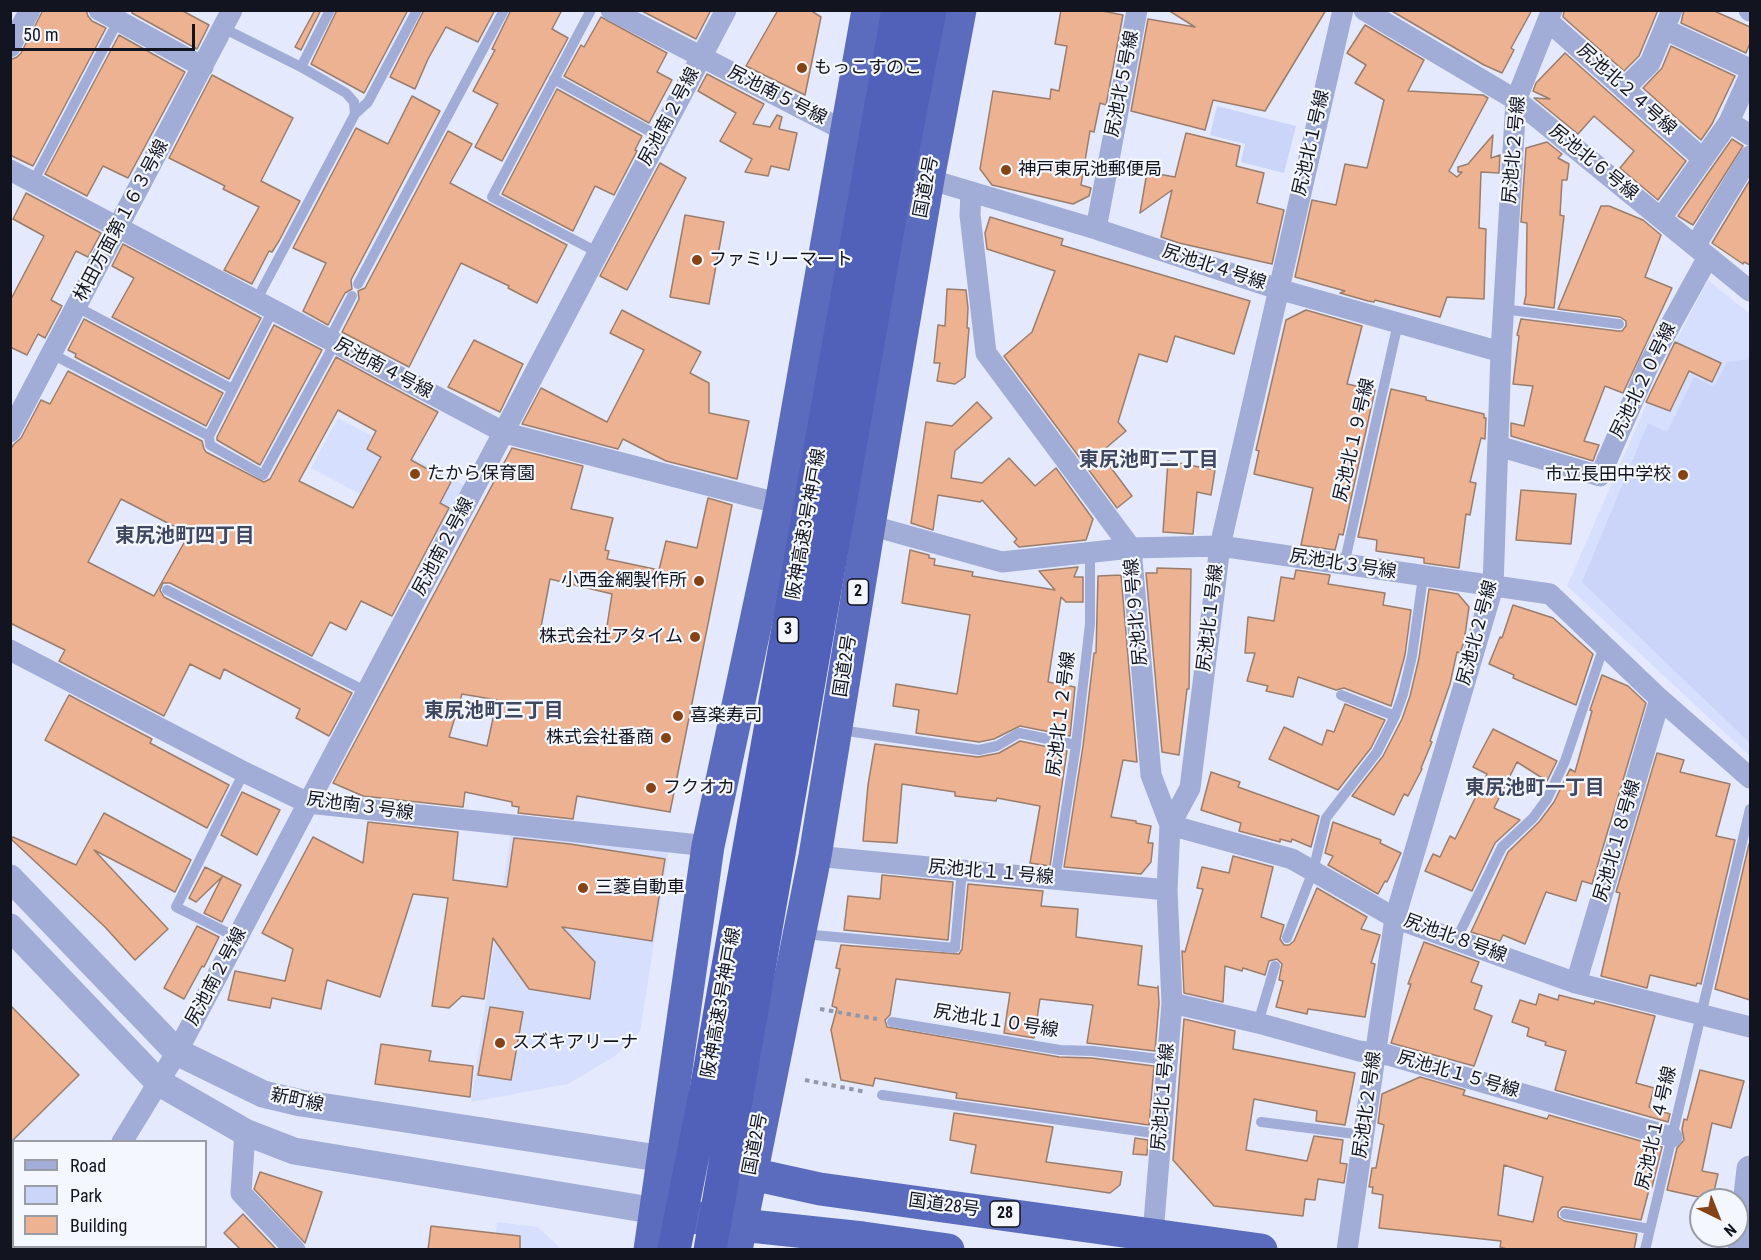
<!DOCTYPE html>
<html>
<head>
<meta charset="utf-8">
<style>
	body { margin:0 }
	#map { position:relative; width:1761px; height:1260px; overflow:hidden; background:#e4e9fd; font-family:"Roboto Condensed",sans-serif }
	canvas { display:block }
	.frame { position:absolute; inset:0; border:12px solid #121520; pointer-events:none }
	.legend { position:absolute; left:12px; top:1140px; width:195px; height:108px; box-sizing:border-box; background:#f5f7fe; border:2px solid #9a9da5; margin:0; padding:8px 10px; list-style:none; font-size:18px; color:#121520 }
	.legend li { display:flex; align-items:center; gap:12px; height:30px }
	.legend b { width:30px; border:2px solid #9a9da5 }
	.north { position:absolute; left:1689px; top:1188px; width:60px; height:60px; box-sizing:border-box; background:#f5f7fe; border:2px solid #9a9da5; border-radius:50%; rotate:137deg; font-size:16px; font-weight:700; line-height:24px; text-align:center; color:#121520 }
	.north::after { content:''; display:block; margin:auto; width:21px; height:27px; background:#864315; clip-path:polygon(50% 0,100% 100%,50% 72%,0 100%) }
	.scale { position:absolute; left:12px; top:24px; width:183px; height:27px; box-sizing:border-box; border:3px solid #121520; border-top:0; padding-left:8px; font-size:18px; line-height:21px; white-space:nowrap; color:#121520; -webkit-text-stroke:4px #f5f7fe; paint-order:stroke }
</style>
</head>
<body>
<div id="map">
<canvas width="1761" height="1260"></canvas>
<div class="frame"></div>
<ul class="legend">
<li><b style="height:8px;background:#a1acd7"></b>Road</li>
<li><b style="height:16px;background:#cbd5f9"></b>Park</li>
<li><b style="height:16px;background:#ecb292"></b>Building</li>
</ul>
<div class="north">N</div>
<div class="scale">50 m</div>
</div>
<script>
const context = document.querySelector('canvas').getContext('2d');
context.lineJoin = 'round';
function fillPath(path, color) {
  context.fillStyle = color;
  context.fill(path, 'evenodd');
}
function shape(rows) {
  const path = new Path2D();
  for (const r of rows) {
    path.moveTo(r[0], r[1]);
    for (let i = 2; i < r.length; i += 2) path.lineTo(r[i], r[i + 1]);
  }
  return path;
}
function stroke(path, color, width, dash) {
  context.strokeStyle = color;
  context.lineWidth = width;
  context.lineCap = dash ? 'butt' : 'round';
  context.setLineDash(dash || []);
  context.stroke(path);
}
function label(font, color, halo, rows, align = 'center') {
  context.font = font + ' "Roboto Condensed","Noto Sans JP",sans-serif';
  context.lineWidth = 4.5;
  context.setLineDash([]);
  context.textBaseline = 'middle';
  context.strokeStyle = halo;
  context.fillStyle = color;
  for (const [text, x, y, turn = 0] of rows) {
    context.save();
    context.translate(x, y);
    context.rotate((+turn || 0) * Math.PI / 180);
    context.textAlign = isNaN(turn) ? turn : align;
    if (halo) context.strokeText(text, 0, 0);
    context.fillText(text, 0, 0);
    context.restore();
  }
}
const built = shape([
	[1708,280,1750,314,1750,756,1567,586,1664,364],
	[338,418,464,485,437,535,311,468],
	[511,832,669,849,640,1031,615,1056,568,1084,471,1102],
	[497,1222,538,1227,561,1249,494,1250]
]);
const green = shape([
	[1217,106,1296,126,1284,173,1241,162,1245,144,1210,135],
	[1750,359,1750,743,1582,582,1648,423,1667,432,1694,377,1714,387,1727,362]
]);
const building = shape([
	[43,10,86,10,88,16,92,21,106,28,33,166,10,155,10,60,17,57,21,53,43,10],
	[133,10,181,10,209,25,197,49,132,13,133,10],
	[315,10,321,10,301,50,295,47,315,10],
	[337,10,408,10,364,93,311,64,337,10],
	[424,10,495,10,478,42,446,27,428,59,415,89,390,77,424,10],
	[511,10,562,10,552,29,568,38,502,161,475,147,498,104,473,91,495,50,492,49,511,10],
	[640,10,711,10,696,39,640,10],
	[778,10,810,10,821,17,805,95,746,66,778,10],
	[1061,10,1097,10,1123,15,1106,105,1100,103,1094,132,1090,131,1081,185,1091,188,1089,196,1073,204,992,185,980,169,993,91,1050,99,1051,89,1059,91,1067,46,1055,44,1061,10],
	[1168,10,1326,10,1265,111,1213,100,1205,130,1131,111,1148,19,1195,27,1168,10],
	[1390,10,1532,10,1511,48,1514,50,1502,73,1484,65,1390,10],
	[1564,10,1658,10,1639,56,1624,71,1563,17,1564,10],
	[1684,10,1712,10,1750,27,1750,43,1746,53,1681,23,1684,10],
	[601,17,667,53,657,72,672,80,649,123,564,76,581,45,584,47,601,17],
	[1365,25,1424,60,1408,91,1483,95,1488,98,1449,171,1457,177,1462,172,1458,172,1458,167,1468,164,1493,135,1491,158,1500,155,1499,173,1481,172,1479,228,1486,229,1484,299,1447,297,1440,317,1375,300,1374,302,1368,301,1340,293,1345,291,1295,277,1312,200,1336,205,1345,164,1367,168,1384,100,1355,83,1366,65,1347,53,1365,25],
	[119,35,185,72,128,178,103,166,87,196,45,174,119,35],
	[1671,46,1735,76,1712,124,1701,140,1643,88,1662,68,1671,46],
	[1565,53,1686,161,1658,200,1620,168,1634,151,1594,116,1578,134,1534,98,1550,99,1533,91,1536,83,1565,53],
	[707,74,764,104,753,124,770,127,777,115,782,117,779,129,797,133,789,170,771,166,768,176,745,172,752,159,720,141,736,113,698,91,707,74],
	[212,75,293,118,261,181,300,201,279,241,272,252,269,251,252,284,224,270,259,207,223,189,225,186,169,158,212,75],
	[557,89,642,136,635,150,637,151,614,195,595,186,573,231,502,194,557,89],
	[412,96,440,111,351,280,352,289,345,293,328,325,303,311,326,263,293,248,356,128,388,144,412,96],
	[448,131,472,144,450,183,567,245,537,303,508,288,509,286,461,263,409,367,342,332,359,299,358,291,365,288,448,131],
	[1186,133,1240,146,1236,166,1264,173,1257,203,1284,210,1272,264,1179,243,1161,237,1172,190,1140,213,1147,172,1175,177,1186,133],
	[1732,139,1743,146,1693,225,1678,216,1732,139],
	[1547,142,1562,154,1558,158,1569,164,1567,180,1562,180,1560,215,1564,216,1554,308,1524,304,1526,295,1527,223,1521,222,1526,148,1547,142],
	[660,163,686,178,627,290,600,276,660,163],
	[1750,180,1750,265,1744,262,1743,264,1712,243,1750,180],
	[26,193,101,233,88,257,76,251,51,300,62,306,45,338,38,334,27,355,10,347,10,301,44,236,13,219,26,193],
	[1601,206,1609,206,1643,220,1661,235,1645,277,1672,288,1623,393,1605,386,1584,441,1599,445,1593,461,1511,436,1511,423,1524,426,1533,386,1513,384,1519,336,1517,335,1521,319,1618,331,1622,331,1626,326,1626,321,1620,317,1558,309,1601,206],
	[685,215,724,222,709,304,670,297,685,215],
	[990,217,1063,239,1061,245,1250,301,1234,354,1175,336,1167,362,1139,354,1118,422,1126,431,1100,453,1132,496,1117,508,1004,356,1032,332,1055,271,987,249,985,233,990,217],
	[123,244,261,318,229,379,112,317,134,278,112,266,123,244],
	[947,289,966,290,968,308,967,328,969,328,965,377,955,384,937,381,940,363,934,363,938,325,945,326,947,289],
	[622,310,701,352,690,373,709,383,709,413,749,421,737,479,666,461,623,439,618,449,522,424,541,388,607,422,644,350,610,333,622,310],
	[1306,310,1362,326,1347,384,1375,390,1343,535,1339,534,1335,550,1301,545,1313,488,1254,474,1259,451,1256,450,1286,320,1306,310],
	[84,319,223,393,206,426,75,357,76,354,68,350,84,319],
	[274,325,322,350,260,465,217,440,217,437,274,325],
	[474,340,523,364,500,412,448,387,474,340],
	[1675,342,1721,363,1712,382,1689,371,1670,411,1646,402,1675,342],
	[336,357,438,412,411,460,451,482,440,503,449,508,392,616,361,601,346,630,330,622,312,656,170,583,163,583,160,590,164,597,352,693,329,736,296,718,300,709,224,669,220,679,190,664,164,716,59,661,65,650,10,623,10,450,14,444,21,438,41,400,50,404,68,371,202,441,204,449,206,452,264,482,270,479,336,357],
	[338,410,376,431,367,449,381,457,353,508,299,481,338,410],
	[121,499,189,534,154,596,88,562,121,499],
	[1391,389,1426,397,1426,400,1484,414,1484,418,1486,418,1485,439,1481,438,1470,482,1476,483,1470,515,1466,514,1459,568,1424,563,1424,558,1376,551,1377,540,1358,537,1391,389],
	[977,402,992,418,955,451,951,478,982,483,1009,458,1035,486,1056,468,1093,519,1086,540,1019,547,1014,542,1017,539,982,500,980,502,938,495,933,530,911,523,926,422,952,426,977,402],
	[512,448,583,466,571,509,613,518,605,550,609,551,607,559,659,570,666,541,697,548,708,498,732,505,670,812,577,796,573,819,518,813,519,807,512,806,512,802,465,792,463,807,363,796,333,783,512,448],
	[550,579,612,594,605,639,541,627,550,579],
	[462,694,497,700,487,746,449,737,462,694],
	[1168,461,1215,470,1211,495,1197,492,1193,534,1163,532,1168,461],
	[1521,490,1576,494,1571,544,1516,540,1521,490],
	[910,550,929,555,929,558,935,559,934,565,973,572,972,576,1055,590,1039,571,1078,567,1074,577,1083,577,1083,602,1066,602,1061,597,1048,682,1075,687,1070,736,1020,726,994,739,979,742,916,733,919,710,893,706,896,684,957,694,970,615,902,603,910,550],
	[1157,568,1191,569,1189,689,1187,689,1179,755,1162,752,1146,573,1157,573,1157,568],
	[1296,570,1330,575,1328,584,1385,593,1383,605,1411,610,1405,655,1391,706,1344,688,1336,690,1298,677,1293,697,1266,691,1268,686,1247,681,1255,653,1245,653,1248,617,1274,621,1281,577,1294,579,1296,570],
	[1121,575,1137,762,1123,760,1111,817,1136,821,1136,823,1151,826,1148,843,1153,843,1151,862,1141,874,1064,867,1083,746,1094,653,1096,653,1098,576,1121,575],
	[1429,589,1458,594,1469,607,1464,642,1460,653,1457,652,1450,684,1430,741,1432,742,1421,768,1422,769,1408,796,1404,794,1394,815,1352,796,1383,756,1402,719,1410,696,1419,658,1429,589],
	[1513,605,1553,618,1593,654,1576,705,1513,678,1514,675,1489,664,1500,637,1502,638,1513,605],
	[1602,675,1628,686,1646,703,1592,884,1582,881,1576,901,1546,892,1525,944,1503,935,1500,941,1471,932,1508,852,1539,822,1554,802,1570,769,1575,772,1592,711,1590,710,1602,675],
	[69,695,152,739,150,743,229,785,207,828,45,740,69,695],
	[1345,704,1385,720,1371,748,1338,790,1269,759,1284,727,1322,745,1327,730,1334,732,1345,704],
	[1493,729,1557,761,1547,781,1517,762,1494,808,1520,820,1495,843,1472,891,1425,871,1433,854,1440,857,1450,836,1455,839,1487,774,1473,767,1493,729],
	[1020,741,1067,751,1050,866,1030,863,1040,806,997,798,996,801,955,796,955,792,902,784,897,843,863,841,868,785,875,744,978,757,999,753,1020,741],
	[1657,753,1684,760,1680,772,1730,784,1716,836,1735,840,1701,984,1697,983,1696,986,1650,975,1647,988,1601,976,1620,893,1616,892,1657,753],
	[1211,772,1240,782,1238,787,1319,816,1311,847,1292,839,1291,842,1280,839,1280,842,1239,831,1241,823,1201,810,1211,772],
	[242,792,280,810,257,855,221,835,242,792],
	[104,813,191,860,175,892,94,850,168,929,135,960,105,927,11,839,13,837,76,865,104,813],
	[368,822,458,832,453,880,507,887,514,838,570,844,665,859,652,941,562,927,595,962,590,999,529,989,493,938,484,999,462,996,449,1008,432,1006,448,898,413,894,380,997,327,980,321,1009,272,998,270,1008,228,1000,235,971,285,981,293,949,262,933,313,837,363,863,368,822],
	[1333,822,1381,840,1380,843,1401,853,1387,882,1385,881,1378,894,1328,865,1333,856,1325,853,1333,822],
	[1749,844,1750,844,1750,1000,1715,989,1749,844],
	[1233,856,1273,867,1261,917,1284,925,1280,939,1284,945,1289,945,1294,941,1317,888,1367,917,1361,929,1380,935,1371,963,1375,964,1365,1017,1308,1009,1307,1014,1276,1007,1283,981,1279,980,1282,964,1277,959,1269,961,1265,975,1243,968,1242,971,1225,966,1223,1002,1184,993,1182,951,1185,952,1203,889,1197,888,1202,867,1229,873,1233,856],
	[205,867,241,885,222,922,204,913,222,877,196,902,189,898,205,867],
	[882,875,953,882,948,940,844,930,848,896,880,899,882,875],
	[968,884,1043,891,1041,906,1078,909,1076,937,1142,946,1138,985,1158,988,1158,986,1159,1003,1155,1051,1087,1043,1093,1005,1040,999,1034,1038,1004,1033,1010,993,896,979,890,1015,885,1020,887,1027,1059,1057,1092,1058,1154,1066,1149,1125,956,1098,957,1093,875,1078,873,1086,841,1080,831,1030,837,1008,832,1006,840,969,836,968,841,945,959,954,962,949,968,884],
	[197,926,219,937,204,967,202,966,184,999,164,988,197,926],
	[1424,942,1479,962,1471,982,1482,986,1474,1009,1492,1016,1474,1066,1391,1043,1411,984,1408,984,1424,942],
	[1539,994,1558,1000,1559,995,1594,1004,1595,1001,1655,1016,1636,1083,1654,1088,1649,1107,1670,1114,1668,1122,1555,1090,1566,1051,1545,1045,1546,1042,1527,1036,1529,1028,1512,1022,1520,1000,1536,1005,1539,994],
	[10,1005,79,1075,10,1143,10,1005],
	[490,1007,523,1012,511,1080,478,1075,490,1007],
	[1184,1019,1235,1031,1233,1049,1355,1073,1345,1125,1316,1121,1317,1111,1254,1099,1246,1150,1307,1161,1314,1136,1343,1140,1340,1163,1347,1164,1344,1183,1318,1179,1315,1200,1305,1199,1303,1216,1214,1206,1173,1160,1184,1019],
	[381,1044,431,1051,429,1061,473,1066,470,1097,375,1084,381,1044],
	[1700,1070,1744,1081,1731,1128,1712,1123,1702,1171,1718,1174,1712,1200,1667,1190,1677,1148,1684,1140,1682,1129,1684,1119,1687,1120,1700,1070],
	[1420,1077,1465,1090,1463,1095,1547,1119,1549,1115,1662,1147,1652,1187,1650,1186,1641,1220,1566,1207,1562,1207,1558,1212,1558,1217,1564,1221,1637,1234,1634,1250,1510,1250,1500,1247,1501,1241,1379,1228,1383,1195,1372,1193,1373,1187,1369,1187,1372,1168,1376,1168,1384,1125,1378,1123,1382,1094,1420,1077],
	[1504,1165,1543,1177,1533,1222,1498,1215,1504,1165],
	[954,1113,1053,1127,1046,1162,1122,1172,1120,1185,1110,1193,971,1173,976,1145,950,1140,954,1113],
	[1135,1138,1148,1140,1147,1155,1133,1154,1135,1138],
	[260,1172,322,1192,305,1243,254,1189,260,1172],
	[243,1214,277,1250,241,1250,224,1233,243,1214],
	[431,1226,520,1236,520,1250,428,1250,431,1226]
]);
const path = shape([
	[820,1009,877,1019],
	[805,1080,866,1092]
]);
const service = shape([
	[591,10,492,197,599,253],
	[223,28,301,67,346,93,354,102,355,114,256,301],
	[301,67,330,10],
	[554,79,660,137],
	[355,114,368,102,417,10],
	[33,182,118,21],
	[358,284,504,10],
	[77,307,232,389],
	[1503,309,1619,324],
	[329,340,352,296],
	[52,354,209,436,273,310],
	[209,436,210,445,263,475,335,343],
	[1344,565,1398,323],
	[167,590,367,692],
	[1341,695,1395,716],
	[840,730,979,750,997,746,1019,733,1076,745],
	[1055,879,1076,745,1090,624,1090,553],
	[803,934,955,948,962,870],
	[238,938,176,907,244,772],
	[1287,938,1313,871,1326,818,1377,752,1395,716,1403,694,1412,656,1423,577],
	[1456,940,1502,847,1533,818,1547,799,1565,761,1604,646],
	[892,1022,1060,1050,1093,1051,1167,1060],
	[1258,1023,1275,966],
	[882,1095,1160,1134],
	[1261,1122,1363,1135],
	[1565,1214,1650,1229],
	[1645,1250,1750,809]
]);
const minor = shape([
	[99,10,203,67],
	[611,10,847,132],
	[1364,10,1516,100,1750,291],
	[1749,10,1750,11],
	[1548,21,1703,159],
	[1664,29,1750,69],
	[10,47,30,10],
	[1624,89,1650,63,1672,10],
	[1729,122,1750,135],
	[10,170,505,433,781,504],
	[928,179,1096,229,1278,289,1501,352],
	[971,192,970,215,986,353,1131,548,1151,775,1170,825],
	[1661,218,1729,122,1750,75],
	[1096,229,1137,10],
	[1695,246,1750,156],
	[10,432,232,10],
	[1498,446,1600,476,1650,362,1708,257],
	[869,525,1002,562,1131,548,1220,546,1550,594,1660,699,1750,778],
	[10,650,244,772,308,803,708,846],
	[1170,825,1292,859,1395,918,1576,983,1750,1027],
	[815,856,1167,890],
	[1576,983,1660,699],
	[1172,1003,1258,1023,1359,1051,1388,1055,1672,1137],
	[245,1132,241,1193,295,1250],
	[122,1142,177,1052,726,10],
	[91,1246,93,1250],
	[1152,1246,1172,1003,1167,890,1170,825,1190,788,1220,546,1343,10],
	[57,1250,58,1246],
	[1347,1250,1395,918,1493,587,1501,352,1516,100,1552,10]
]);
const tertiary = shape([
	[10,878,177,1052,263,1094,301,1103,664,1159],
	[10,927,158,1082,245,1132,294,1151,656,1211],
	[1741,1250,1750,1169]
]);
const trunk = shape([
	[729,1169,820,1189,1261,1250],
	[656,1211,741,1225,863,1238,948,1250],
	[650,1250,708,846,781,504,868,10],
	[736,1250,815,856,869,525,928,179,960,10]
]);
const motorwayBridge = shape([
	[674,1250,706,1090,898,10],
	[710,1250,891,211,930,10]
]);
const markers = [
	[802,68,6,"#864315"],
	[1006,170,6,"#864315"],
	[697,260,6,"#864315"],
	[415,474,6,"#864315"],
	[1683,475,6,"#864315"],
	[699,581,6,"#864315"],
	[695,637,6,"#864315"],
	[678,716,6,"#864315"],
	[666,738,6,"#864315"],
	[651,788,6,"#864315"],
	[583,888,6,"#864315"],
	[500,1043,6,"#864315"]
];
const shields = [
	[858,592,21],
	[788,630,21],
	[1005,1214,30]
];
const shieldNames = [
	["2",858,592],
	["3",788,630],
	["28",1005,1214]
];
const poiNames = [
	["もっこすのこ",814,68],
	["神戸東尻池郵便局",1018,170],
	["ファミリーマート",709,260],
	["たから保育園",427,474],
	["市立長田中学校",1671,475,"right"],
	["小西金網製作所",687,581,"right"],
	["株式会社アタイム",683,637,"right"],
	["喜楽寿司",690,716],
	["株式会社番商",654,738,"right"],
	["フクオカ",663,788],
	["三菱自動車",595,888],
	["スズキアリーナ",512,1043]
];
const streetNames = [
	["尻池北５号線",1123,84,-79],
	["尻池北２４号線",1626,90,42],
	["尻池南５号線",777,96,27],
	["尻池南２号線",670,117,-62],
	["尻池北１号線",1312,143,-77],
	["尻池北２号線",1515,150,-85],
	["尻池北６号線",1593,163,39],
	["国道2号",927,187,-79],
	["林田方面第１６３号線",122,221,-62],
	["尻池北４号線",1214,268,18],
	["尻池南４号線",383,369,28],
	["尻池北２０号線",1644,381,-64],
	["尻池北１９号線",1355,440,-77],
	["阪神高速3号神戸線",807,524,-80],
	["尻池南２号線",444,547,-62],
	["尻池北３号線",1343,565,9],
	["尻池北９号線",1137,612,-95],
	["尻池北１号線",1211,618,-83],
	["尻池北２号線",1478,633,-75],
	["国道2号",846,666,-81],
	["尻池北１２号線",1062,714,-83],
	["尻池南３号線",360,807,8],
	["尻池北１８号線",1618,841,-74],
	["尻池北１１号線",991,873,5],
	["尻池北８号線",1455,939,20],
	["尻池南２号線",217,977,-62],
	["阪神高速3号神戸線",722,1003,-80],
	["尻池北１０号線",996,1022,9],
	["尻池北１５号線",1458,1075,16],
	["尻池北１号線",1164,1097,-85],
	["新町線",297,1101,12],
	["尻池北２号線",1368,1105,-82],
	["尻池北１４号線",1657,1128,-77],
	["国道2号",756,1144,-79],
	["国道28号",944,1206,8]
];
const neighbourhoodNames = [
	["東尻池町二丁目",1149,461],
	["東尻池町四丁目",185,537],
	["東尻池町三丁目",494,712],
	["東尻池町一丁目",1535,789]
];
fillPath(built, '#d7dfff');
fillPath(green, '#cbd5f9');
fillPath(building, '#ecb292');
stroke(building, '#9b7d6c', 1.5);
stroke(path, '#9498a9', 4, [4.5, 4.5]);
stroke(service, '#a1acd7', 10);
stroke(minor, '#a1acd7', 21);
stroke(tertiary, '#a1acd7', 27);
stroke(trunk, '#5b6cbe', 33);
stroke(motorwayBridge, '#5161ba', 33);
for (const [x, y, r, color] of markers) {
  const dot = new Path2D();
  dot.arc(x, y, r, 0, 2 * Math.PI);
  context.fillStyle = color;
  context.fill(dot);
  stroke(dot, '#f5f7fe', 2);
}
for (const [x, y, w] of shields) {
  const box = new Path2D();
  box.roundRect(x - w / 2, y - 13, w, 26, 4.5);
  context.fillStyle = '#f5f7fe';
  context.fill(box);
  stroke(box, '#121520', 1.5);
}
label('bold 16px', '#121520', null, shieldNames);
label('18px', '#121520', '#f5f7fe', poiNames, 'left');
label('18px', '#121520', '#f5f7fe', streetNames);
label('bold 20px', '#404761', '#f5f7fe', neighbourhoodNames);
</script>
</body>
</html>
